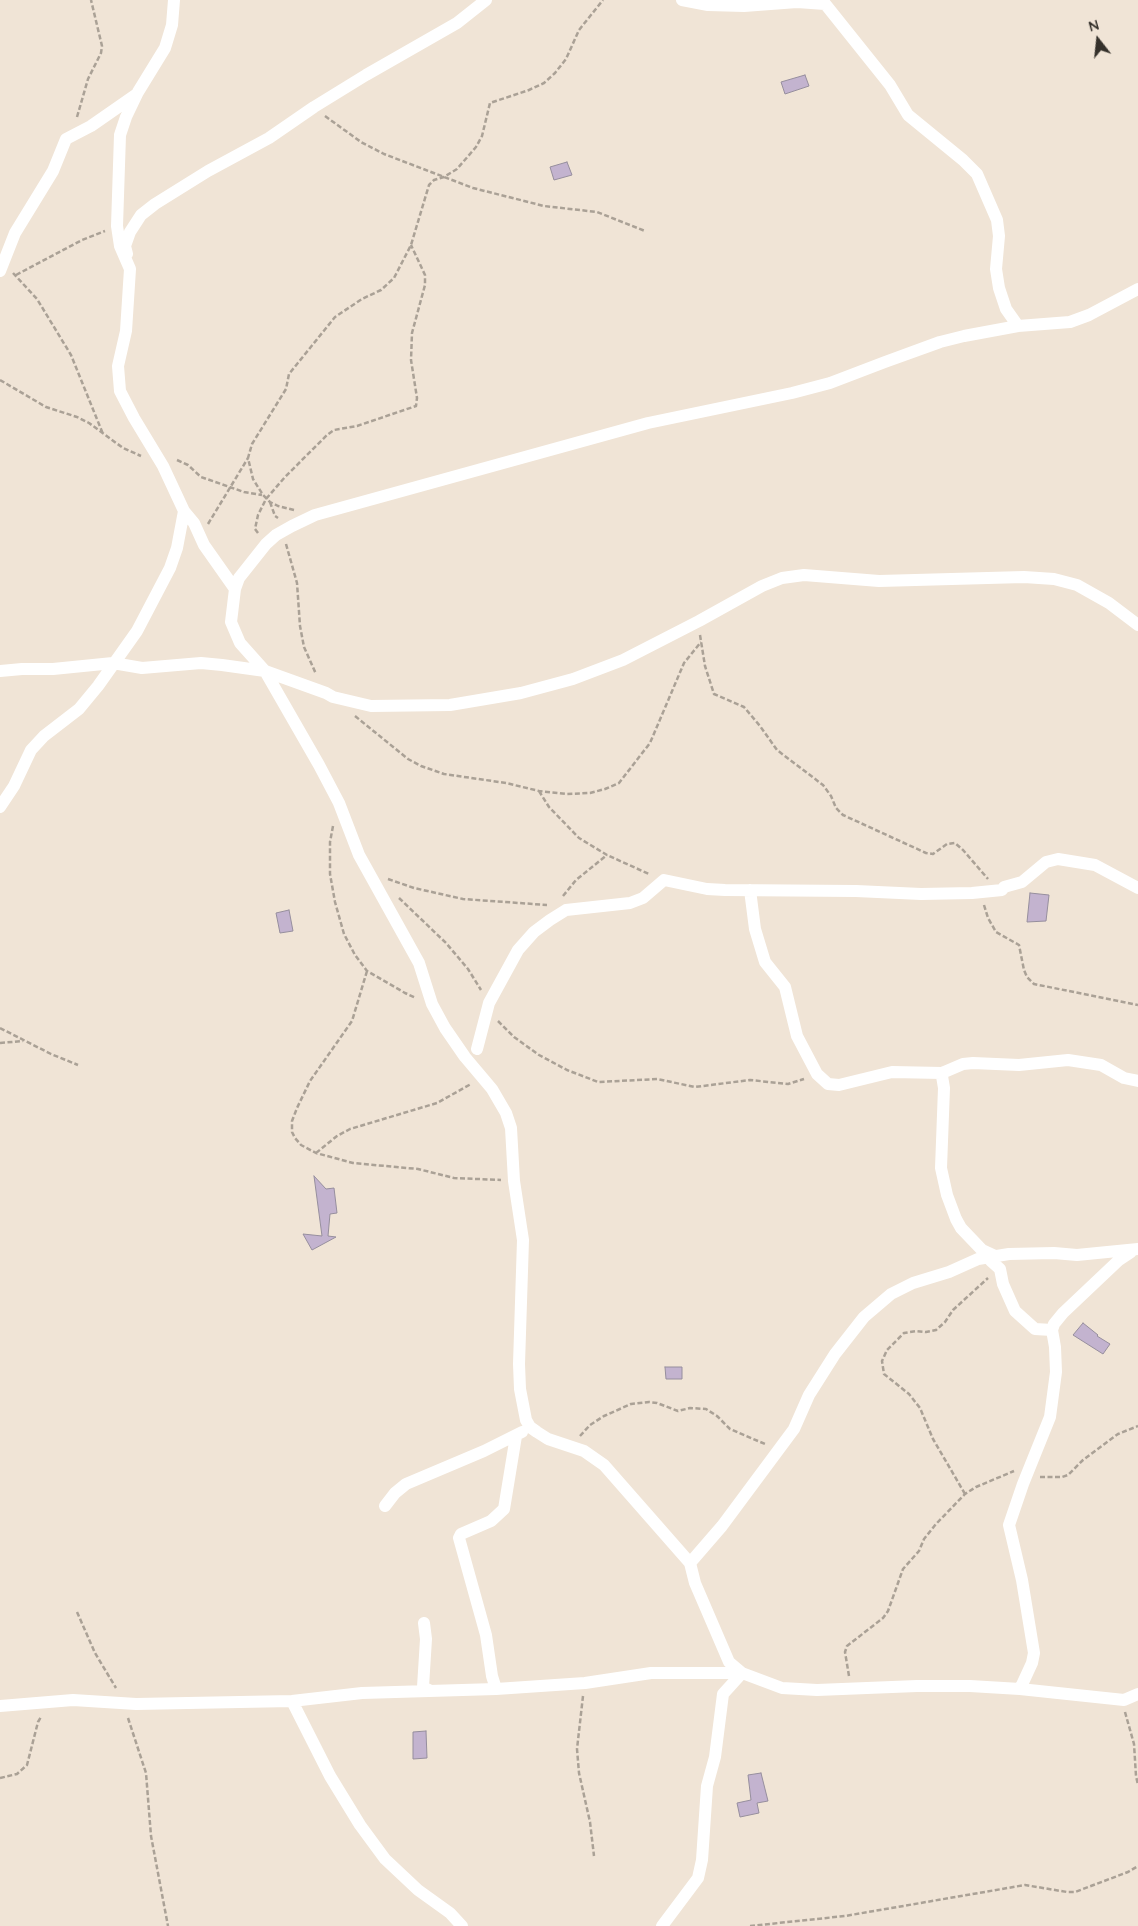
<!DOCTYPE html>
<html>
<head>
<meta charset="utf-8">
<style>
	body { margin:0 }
	#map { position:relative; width:1138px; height:1926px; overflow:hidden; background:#f0e4d6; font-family:Quicksand,sans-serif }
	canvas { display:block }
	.north { position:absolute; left:1073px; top:15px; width:50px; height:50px; -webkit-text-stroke:4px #f0e4d6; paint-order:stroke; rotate:344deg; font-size:14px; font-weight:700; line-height:20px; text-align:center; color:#35312b }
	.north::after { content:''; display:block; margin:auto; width:18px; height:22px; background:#35312b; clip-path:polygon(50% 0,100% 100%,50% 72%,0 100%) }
</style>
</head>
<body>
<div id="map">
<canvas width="1138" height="1926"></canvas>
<div class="north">N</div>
</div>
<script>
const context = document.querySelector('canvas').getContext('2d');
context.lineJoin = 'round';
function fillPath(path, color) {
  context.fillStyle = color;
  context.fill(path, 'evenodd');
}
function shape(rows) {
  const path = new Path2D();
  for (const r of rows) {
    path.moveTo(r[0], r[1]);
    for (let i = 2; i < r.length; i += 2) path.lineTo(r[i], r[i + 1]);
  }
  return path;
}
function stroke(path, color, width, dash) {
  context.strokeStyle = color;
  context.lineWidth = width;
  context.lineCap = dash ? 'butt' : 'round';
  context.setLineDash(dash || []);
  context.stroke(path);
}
const building = shape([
	[805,75,809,86,785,94,781,82,805,75],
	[567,162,572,175,554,180,550,167,567,162],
	[1030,893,1049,895,1046,921,1027,922,1030,893],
	[289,910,293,931,280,933,276,913,289,910],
	[314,1176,326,1189,334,1188,337,1213,330,1214,328,1236,336,1237,312,1250,303,1234,322,1236,314,1176],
	[1083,1323,1098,1335,1097,1336,1110,1344,1103,1354,1073,1335,1083,1323],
	[665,1367,682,1367,682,1379,666,1379,665,1367],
	[426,1731,427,1758,413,1759,413,1732,426,1731],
	[761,1773,768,1801,757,1803,759,1813,740,1817,737,1803,751,1800,748,1775,761,1773]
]);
const path = shape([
	[325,116,361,142,384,154,473,188,544,206,597,212,645,231],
	[77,117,88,79,101,53,102,46,91,0],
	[13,273,37,299,71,355,103,434],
	[16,275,82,240,105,231],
	[0,380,46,407,77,417,89,423,123,448,141,456],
	[177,460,188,465,201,477,244,492,262,495],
	[270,502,275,516,278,518],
	[294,510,278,506,270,502,263,495,253,479,248,458,252,444,286,389,289,374,335,317,362,299,381,290,394,278,411,245,429,185,434,180,444,177,457,169,476,147,482,136,490,103,529,90,544,83,555,73,566,59,579,30,603,0],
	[208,524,248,458],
	[258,533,255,529,258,515,266,499,285,477,327,435,334,430,357,426,416,406,417,398,411,360,412,333,425,285,425,275,411,245],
	[286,544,297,583,300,626,304,647,316,674],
	[700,635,705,666,714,694,744,707,760,726,777,750,823,785,831,796,836,808,843,815,926,853,933,854,947,844,955,843,963,850,988,879],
	[355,716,408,759,421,766,444,774,506,783,539,791,567,794,590,793,605,789,619,783,650,743,684,663,701,642],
	[539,791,549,807,579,838,607,855,649,874],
	[333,826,330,842,330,874,335,902,344,934,355,955,367,971,405,993,416,998],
	[388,879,414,888,463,899,547,905],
	[563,896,576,880,607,855],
	[399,898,446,943,468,969,481,990],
	[984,905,988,918,996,932,1019,945,1024,970,1027,977,1034,984,1138,1005],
	[367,971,352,1021,310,1081,297,1108,292,1121,292,1132,295,1138,301,1145,316,1153,353,1163,418,1169,454,1178,501,1180],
	[498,1021,514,1037,539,1055,567,1070,598,1082,657,1079,695,1087,750,1080,788,1084,804,1079],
	[0,1028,51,1054,78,1065],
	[0,1043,23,1041],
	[316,1153,337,1136,350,1129,437,1103,471,1084],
	[580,1436,590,1425,604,1416,631,1404,649,1402,657,1403,678,1411,690,1408,706,1409,717,1416,730,1429,765,1444],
	[1040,1477,1062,1477,1068,1475,1083,1460,1118,1434,1138,1426],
	[965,1494,933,1439,920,1408,909,1394,884,1374,882,1361,887,1350,904,1333,916,1331,926,1332,936,1330,945,1322,953,1310,988,1278],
	[77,1612,95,1653,116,1688],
	[849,1676,845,1652,847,1646,883,1618,888,1611,903,1569,919,1551,924,1539,936,1524,965,1494,976,1487,1014,1471],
	[583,1696,577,1749,579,1773,590,1822,594,1856],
	[1125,1712,1134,1744,1136,1776,1138,1785],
	[128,1718,146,1773,151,1836,168,1926],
	[0,1778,17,1774,27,1765,38,1722,41,1717],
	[750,1926,845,1916,1025,1885,1067,1892,1075,1892,1128,1872,1138,1866]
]);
const minor = shape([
	[174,0,172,25,165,48,138,92,126,117,120,135,117,226,120,246,130,269,126,331,118,366,120,391,134,418,163,466,184,511,194,523,204,545,235,589,231,622,240,643,265,671,319,765,339,803,359,855,419,963,432,1004,445,1028,465,1057,492,1089,506,1113,511,1128,514,1181,523,1240,519,1364,520,1389,526,1420,530,1427,537,1432,548,1439,584,1451,604,1465,690,1563,695,1583,729,1662,742,1673,723,1694,715,1757,707,1786,702,1860,698,1878,662,1926],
	[682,0,708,5,744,6,797,2,825,4],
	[822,0,890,85,908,115,963,160,977,174,997,220,999,236,996,269,999,288,1006,309,1018,326],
	[127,254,125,246,130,232,141,215,155,204,208,171,269,138,314,107,366,75,457,23,486,0],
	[0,271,15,233,53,171,66,139,91,126,137,94],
	[235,589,239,578,266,544,276,535,292,526,315,515,648,423,792,393,830,383,885,362,940,342,964,336,1018,326,1070,322,1089,315,1138,289],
	[0,671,22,669,53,669,113,663,142,668,201,663,222,665,265,671,326,693,333,697,371,706,450,705,521,693,573,679,623,660,699,621,762,586,782,578,804,575,879,581,1024,577,1054,579,1077,585,1109,603,1138,625],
	[0,807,14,786,31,750,44,736,79,709,98,686,137,631,170,568,177,548,184,511],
	[750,890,755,929,765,962,785,987,797,1036,817,1074,828,1084,839,1085,892,1072,942,1073,963,1064,973,1063,1019,1065,1068,1060,1101,1065,1124,1078,1138,1081],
	[477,1049,489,1003,518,950,534,932,550,920,566,910,630,903,643,898,664,880,707,889,725,890,856,891,921,894,972,893,1002,890,1004,887,1022,882,1046,862,1058,859,1095,865,1138,888],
	[944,1072,942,1076,944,1088,941,1168,947,1195,956,1219,961,1228,982,1250,995,1256,991,1261,1000,1269,1003,1284,1015,1311,1035,1329,1052,1330],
	[385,1506,395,1493,406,1484,484,1451,522,1432],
	[690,1563,722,1526,794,1429,809,1395,835,1354,864,1317,891,1294,913,1283,949,1272,978,1259,1009,1254,1054,1253,1077,1255,1138,1249],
	[424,1623,426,1639,423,1687,429,1690],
	[496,1689,492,1676,486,1635,459,1538,461,1534,491,1521,504,1509,516,1436],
	[1020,1689,1032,1663,1034,1653,1022,1580,1009,1525,1023,1484,1050,1417,1056,1372,1055,1347,1052,1330,1054,1324,1063,1313,1119,1260,1131,1252],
	[292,1701,330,1776,360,1825,385,1859,418,1890,450,1913,462,1926],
	[0,1706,73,1700,136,1704,292,1701,362,1693,496,1689,585,1683,651,1673,742,1673,782,1688,817,1690,917,1686,970,1686,1020,1689,1124,1700,1138,1694]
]);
fillPath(building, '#c3b3cf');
stroke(building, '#968e9d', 1);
stroke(path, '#aaa196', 2.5, [5, 2.5]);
stroke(minor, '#fff', 12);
</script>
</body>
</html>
